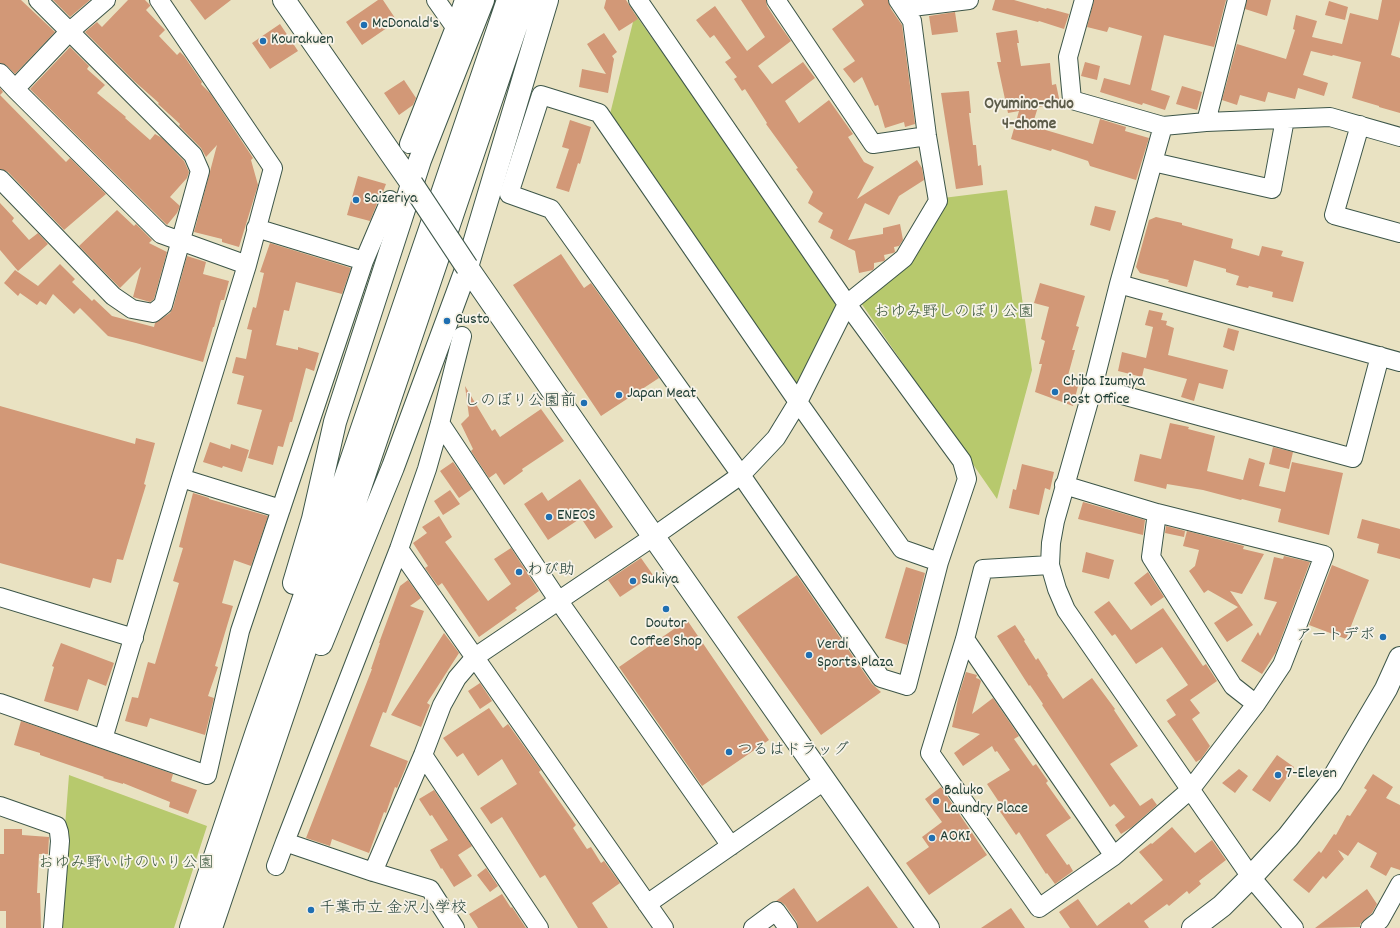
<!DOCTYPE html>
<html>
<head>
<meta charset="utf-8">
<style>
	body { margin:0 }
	canvas { display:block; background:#e9e2c2 }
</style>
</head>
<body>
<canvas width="1400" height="928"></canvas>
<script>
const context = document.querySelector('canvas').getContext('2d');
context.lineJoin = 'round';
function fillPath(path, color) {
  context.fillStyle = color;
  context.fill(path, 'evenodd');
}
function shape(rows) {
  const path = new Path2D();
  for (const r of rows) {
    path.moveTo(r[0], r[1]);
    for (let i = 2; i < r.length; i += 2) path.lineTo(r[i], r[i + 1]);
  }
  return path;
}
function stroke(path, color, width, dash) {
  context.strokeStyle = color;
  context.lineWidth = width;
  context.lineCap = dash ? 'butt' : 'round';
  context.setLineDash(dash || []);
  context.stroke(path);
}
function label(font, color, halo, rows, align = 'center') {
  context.font = font + ' Dekko,"Klee One",sans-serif';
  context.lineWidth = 3.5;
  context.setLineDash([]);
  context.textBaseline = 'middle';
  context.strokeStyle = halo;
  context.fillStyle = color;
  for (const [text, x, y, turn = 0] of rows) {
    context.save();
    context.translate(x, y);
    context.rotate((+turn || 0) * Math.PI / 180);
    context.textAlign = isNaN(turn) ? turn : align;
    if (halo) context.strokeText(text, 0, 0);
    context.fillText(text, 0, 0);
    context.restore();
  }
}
const green = shape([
	[635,14,835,297,835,309,794,391,609,118],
	[1007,190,1032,370,997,499,859,300,943,198],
	[69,775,207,826,174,928,57,928]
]);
const building = shape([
	[0,0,21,0,55,32,15,74,7,66,0,63],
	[53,0,90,0,70,17],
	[128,0,145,0,150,5,150,6,146,10,165,30,159,36,177,55,180,52,184,56,202,82,201,84,210,93,253,158,251,160,258,185,239,247,222,242,222,239,194,232,217,145,206,157,201,148,179,126,180,124,158,104,159,103,134,81,85,32,97,22,102,27],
	[190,0,231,0,205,20],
	[378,0,383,0,397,21,362,45,346,22],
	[606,0,626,0,638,19,619,31,604,8],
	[741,0,766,0,767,6,776,20,791,41,758,66,772,84,803,62,815,78,785,101,799,123,829,100,853,134,848,137,864,162,874,167,857,199,917,160,922,168,924,180,899,196,889,215,865,203,848,240,883,234,883,228,900,224,903,240,899,246,894,247,895,252,893,253,884,255,885,260,884,261,874,263,874,268,873,270,859,273,855,251,830,238,833,230,818,222,823,213,808,203,813,192,796,169,798,168,766,124,767,123,745,89,742,91,734,79,737,77,725,62,731,58,714,35,710,38,696,20,715,6,747,51,765,37],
	[861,0,888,0,891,9,902,25,915,124,905,127,904,122,885,128,878,105,875,106,862,77,854,83,843,69,855,61,832,29,864,5],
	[995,0,1014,0,1046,9,1047,8,1069,14,1064,29,1039,21,1038,22,992,10],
	[1094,0,1226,0,1214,47,1164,35,1151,90,1170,96,1165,110,1143,103,1142,105,1100,92,1104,78,1130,85,1142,36,1109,27,1107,32,1087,27],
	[1247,0,1271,0,1267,16,1245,9],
	[1382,0,1400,0,1400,20,1391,55,1400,58,1400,113,1379,107,1379,106,1352,98,1361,62,1333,55,1332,56,1311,51,1303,75,1328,83,1324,96,1298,88,1295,99,1268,92,1265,102,1240,95,1237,105,1222,100,1237,44,1286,59,1295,30,1293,29,1296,15,1317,21,1312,37,1342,44,1350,13,1378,20],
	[1329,1,1348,7,1345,20,1325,15],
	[955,12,958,32,932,35,929,16],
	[280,24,298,51,270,69,252,43],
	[1017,30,1019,43,1017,43,1021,66,1050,63,1052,85,1056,84,1060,103,1038,107,1032,126,1093,144,1100,119,1126,127,1125,131,1149,138,1136,180,1090,166,1088,161,1052,149,1051,151,1011,139,1019,111,1008,113,997,62,1001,62,996,33],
	[604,33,617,52,612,56,614,59,608,93,579,87,582,69,606,74,587,44],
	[70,47,89,66,87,69,105,85,97,93,126,117,125,118,150,140,155,134,162,138,184,161,189,172,187,178,170,197,180,206,177,213,167,225,30,89],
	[1085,62,1100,66,1097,80,1081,76],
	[404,80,416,98,413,105,399,115,384,93],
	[1182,86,1202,92,1197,110,1176,104],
	[0,88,3,92,0,95,66,162,70,158,106,194,64,230,8,172,0,169],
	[969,91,971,113,969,113,973,145,976,145,978,166,981,165,983,185,956,189,941,93],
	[570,120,591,127,580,164,578,163,569,192,556,188,569,149,562,147],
	[358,176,386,184,383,192,380,196,370,221,347,215],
	[0,203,14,218,12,221,29,240,38,233,48,244,18,271,0,250],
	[1095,206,1116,211,1110,231,1090,225],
	[117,210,134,226,136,224,152,240,149,243,167,252,154,299,150,302,133,297,141,267,120,288,79,246],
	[1156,217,1182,223,1182,225,1233,239,1231,248,1259,256,1262,246,1283,251,1281,256,1304,262,1293,302,1272,297,1273,292,1249,286,1248,288,1236,285,1239,276,1226,272,1226,269,1194,260,1187,287,1168,282,1169,280,1140,273,1136,267,1149,220],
	[270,243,351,268,342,294,296,282,289,311,284,310,276,345,298,350,298,347,319,353,314,371,306,368,292,422,290,422,283,447,278,446,273,465,248,458,262,410,237,404,244,376,232,373,236,357,246,359,252,330,247,329,253,307,256,308,264,273,260,272],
	[561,254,584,288,591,283,659,378,601,416,513,285],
	[187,256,206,262,203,274,229,281,224,300,221,300,214,327,213,327,203,362,136,343,108,336,80,308,74,314,53,294,46,305,40,301,37,305,20,293,18,296,4,283,15,270,38,286,60,264,75,279,72,282,92,301,94,299,112,316,154,327,155,323,170,313,173,308],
	[1040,283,1085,296,1076,326,1079,327,1072,350,1075,350,1067,379,1079,382,1073,406,1035,392,1042,364,1039,364,1045,341,1041,339,1049,307,1034,303],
	[1149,310,1163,313,1161,320,1167,321,1166,325,1174,328,1168,355,1228,370,1223,389,1199,383,1194,401,1181,397,1187,379,1144,368,1142,377,1118,371,1122,352,1146,358,1153,327,1145,325],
	[1228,328,1239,331,1234,351,1223,347],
	[465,386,492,431,495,429,500,437,541,409,564,441,522,469,523,471,504,485,496,473,489,478,471,451,473,449,461,424,469,416],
	[0,406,135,444,136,438,155,443,144,484,146,485,123,560,117,559,111,583,93,578,90,588,0,563],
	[1170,423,1189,427,1188,429,1215,436,1207,471,1243,480,1249,458,1265,463,1259,486,1285,492,1292,462,1343,473,1329,535,1278,522,1281,509,1242,499,1241,500,1203,490,1167,484,1166,489,1134,481,1140,454,1161,459],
	[210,442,230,449,231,444,249,450,242,472,223,466,222,468,203,462],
	[1273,447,1293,452,1289,469,1269,464],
	[453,462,472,489,459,498,440,471],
	[1022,464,1054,472,1050,490,1045,488,1039,515,1009,508,1013,489,1016,490],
	[580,479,613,527,595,539,581,518,548,540,524,504,542,492,548,501],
	[450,490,460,504,443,515,434,501],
	[193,493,209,498,209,499,268,516,251,566,234,560,222,603,233,606,215,666,218,667,208,696,214,698,205,735,150,718,147,727,125,721,132,697,138,698,148,662,155,664,179,583,173,581,183,548,179,547],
	[1083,502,1145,520,1143,535,1078,519],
	[439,516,452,537,445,542,488,601,511,584,494,559,511,548,539,591,515,608,517,610,479,637,442,583,438,586,425,568,428,566,413,543,427,533,422,527],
	[1362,519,1400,529,1400,559,1377,553,1379,544,1357,538],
	[1166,526,1185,531,1184,537,1165,533],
	[1187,531,1244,546,1243,549,1264,554,1242,594,1230,591,1253,625,1227,642,1214,623,1238,607,1208,590,1204,593,1189,571,1195,566,1199,550,1183,546],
	[1086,552,1114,560,1109,579,1082,572],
	[1284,556,1310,562,1276,652,1262,674,1241,661,1258,632,1260,636,1277,602,1264,599,1274,557,1283,559],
	[641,558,653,575,620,597,608,580],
	[1332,565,1369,580,1346,639,1309,625],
	[906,567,925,573,907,645,885,638],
	[1148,572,1164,597,1151,606,1134,583],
	[797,575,872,684,881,692,821,735,737,617],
	[408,580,421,598,410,606,424,611,386,713,383,712,370,746,408,761,405,769,397,788,395,787,386,813,384,812,369,853,332,839,330,846,306,838,372,669,371,669,380,643,379,643,400,586],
	[1109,601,1131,630,1163,608,1203,666,1206,664,1217,681,1190,700,1200,713,1192,719,1210,746,1201,759,1196,762,1167,721,1176,715,1166,700,1188,685,1162,647,1136,664,1115,634,1112,636,1094,612],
	[687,620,769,740,702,786,619,667],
	[1015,625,1025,640,1024,641,1036,660,1038,658,1048,674,1047,675,1063,699,1092,678,1115,709,1114,710,1138,746,1110,764,1140,806,1152,798,1157,805,1132,827,1121,834,1115,825,1125,817,1114,804,1110,807,1042,705,1043,704,1030,685,1029,686,997,636],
	[444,633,459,653,427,703,430,705,421,727,391,715],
	[61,643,114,663,106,686,88,679,78,711,44,701,54,667,52,666],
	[966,672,977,675,976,678,979,679,981,681,972,714,993,698,1019,736,1014,739,1033,766,1036,764,1048,781,1046,783,1071,818,1046,835,1067,865,1069,864,1073,871,1055,884,1047,873,1046,874,1019,832,1016,835,999,810,1003,808,987,784,1010,770,997,751,995,752,992,746,963,766,954,753,980,734,952,727,959,694],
	[480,683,492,701,480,709,468,691],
	[489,708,503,728,508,724,541,770,539,772,576,825,573,828,587,849,591,847,601,863,604,861,620,883,592,903,608,928,578,928,545,875,540,878,502,817,491,824,480,808,517,784,502,759,478,776,463,753,457,757,443,738],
	[21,721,173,774,171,781,197,790,188,814,169,807,170,802,123,783,123,784,103,778,104,777,40,755,40,753,14,745],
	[1277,755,1294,767,1270,802,1252,790],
	[1239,769,1248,776,1235,793,1222,783],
	[1373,774,1393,787,1386,798,1400,805,1400,870,1391,867,1386,876,1370,867,1377,853,1358,842,1348,856,1338,850,1344,859,1326,879,1323,876,1309,893,1293,880,1319,851,1321,853,1334,834,1336,835,1347,815,1350,816,1367,790,1364,788],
	[941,787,987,855,929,895,906,863,929,847,922,837,942,822,925,799],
	[434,790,472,846,458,855,472,876,454,887,442,868,441,869,430,850,448,840,432,815,430,816,419,799],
	[1172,827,1195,853,1212,840,1226,860,1199,881,1201,884,1189,894,1187,891,1169,906,1167,904,1144,921,1149,928,1070,928,1059,912,1078,899,1097,926,1129,902,1131,905,1163,880,1139,852,1151,843,1152,844],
	[4,829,22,829,22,835,49,837,48,854,39,854,37,893,40,893,41,928,6,928,6,911,0,911,0,854,4,854],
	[486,868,498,886,490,892,477,875],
	[868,886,898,928,798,928,797,922,785,905,781,902,776,901,794,888,817,922],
	[1367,889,1377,904,1372,913,1360,924,1360,927,1315,928],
	[502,894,511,908,512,907,526,928,478,928,469,914],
	[1011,908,1025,928,981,928]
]);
const street = shape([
	[159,0,273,168,247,265,181,478,103,739,207,775,240,631,364,261,390,200],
	[436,0,455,27],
	[776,0,873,144,927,136],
	[898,0,912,21,927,136,938,201,904,258,847,304,962,461,967,479,939,562,907,686,881,678,741,475,551,209,509,194,541,95,599,113,798,402,902,549,939,562],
	[1084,0,1068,57,1072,100,1163,126],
	[904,8,969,0],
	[0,73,15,89,69,32,106,0],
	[15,89,161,234,247,265],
	[1206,122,1237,0],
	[1360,125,1334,215,1400,233],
	[409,144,455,27,464,0],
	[1153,162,1272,189,1285,119],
	[0,179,113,296,132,309,153,313,163,305,200,171,193,155,38,0],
	[256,228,364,261],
	[1119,284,1400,362],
	[1093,387,1353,458,1380,356],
	[440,423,558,600,731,846],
	[181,478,281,509],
	[1064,485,1157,513],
	[399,549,664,928],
	[1050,565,983,569,965,639,930,753,1039,908,1114,856,1190,790,1256,704,1282,665,1296,629,1324,555,1157,513,1151,557,1233,686,1256,704],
	[0,597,134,638],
	[965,639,1114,856],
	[0,703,103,739],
	[423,755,539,928],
	[0,806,57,826,59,832,60,841,53,928],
	[276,866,285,842],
	[373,872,423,755,442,705,457,678,475,657,653,537,741,475,776,438,798,402,847,304,638,0],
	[647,904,824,781],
	[455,928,430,889,373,872,285,842,399,549,427,469,440,423,462,336],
	[753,928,776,911,788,928],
	[1294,928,1251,877,1066,610,1057,589,1050,565,1051,543,1055,521,1093,387,1119,284,1163,126,1206,122,1330,117,1400,137],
	[1370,928,1380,920,1400,884]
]);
const secondary = shape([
	[284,0,412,184],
	[467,267,642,520,928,928],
	[294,583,313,519,335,422,420,160,483,0],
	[321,644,393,467,467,267,547,0],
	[191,928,257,731,318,558,508,0],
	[211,928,525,0],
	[1193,928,1222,906,1251,877,1288,837,1331,782,1386,689,1400,658]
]);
const secondaryBridge = shape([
	[412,184,467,267]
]);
const markers = [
	[364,25,4,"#1f6fb2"],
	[263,41,4,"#1f6fb2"],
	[356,200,4,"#1f6fb2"],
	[447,321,4,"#1f6fb2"],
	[1055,392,4,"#1f6fb2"],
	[619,395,4,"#1f6fb2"],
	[584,403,4,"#1f6fb2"],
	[549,517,4,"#1f6fb2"],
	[519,572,4,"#1f6fb2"],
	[633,581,4,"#1f6fb2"],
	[666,609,4,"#1f6fb2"],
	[1383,637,4,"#1f6fb2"],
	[809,655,4,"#1f6fb2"],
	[729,752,4,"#1f6fb2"],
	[1278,775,4,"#1f6fb2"],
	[936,801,4,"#1f6fb2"],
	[932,838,4,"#1f6fb2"],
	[311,910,4,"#1f6fb2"]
];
const poiNames = [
	["McDonald's",372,25],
	["Kourakuen",271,41],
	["Saizeriya",364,200],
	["Gusto",455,321],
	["Chiba Izumiya",1063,383],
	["Post Office",1063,401],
	["Japan Meat",627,395],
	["しのぼり公園前",576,403,"right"],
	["ENEOS",557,517],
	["わび助",527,572],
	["Sukiya",641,581],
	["Doutor",666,625,"center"],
	["Coffee Shop",666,643,"center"],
	["アートデポ",1375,637,"right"],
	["Verdi",817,646],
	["Sports Plaza",817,664],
	["つるはドラッグ",737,752],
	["7-Eleven",1286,775],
	["Baluko",944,792],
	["Laundry Place",944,810],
	["AOKI",940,838],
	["千葉市立 金沢小学校",319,910]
];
const parkNames = [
	["おゆみ野しのぼり公園",954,314],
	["おゆみ野いけのいり公園",126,865]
];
const neighbourhoodNames = [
	["Oyumino-chuo",1029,106],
	["4-chome",1029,126]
];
fillPath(green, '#b7c96d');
fillPath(building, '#d29877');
stroke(street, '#3d5649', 20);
stroke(secondary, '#3d5649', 24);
stroke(street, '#fff', 18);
stroke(secondary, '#fff', 22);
stroke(secondaryBridge, '#3d5649', 24, []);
stroke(secondaryBridge, '#fff', 22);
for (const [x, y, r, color] of markers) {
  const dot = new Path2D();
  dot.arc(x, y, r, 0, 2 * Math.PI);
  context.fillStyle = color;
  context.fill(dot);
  stroke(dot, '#f7f3e8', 1.5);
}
label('16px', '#1f3d34', '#f7f3e8', poiNames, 'left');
label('16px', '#3d593f', '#f7f3e8', parkNames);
label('bold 17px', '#5e5d4b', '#f7f3e8', neighbourhoodNames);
</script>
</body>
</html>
